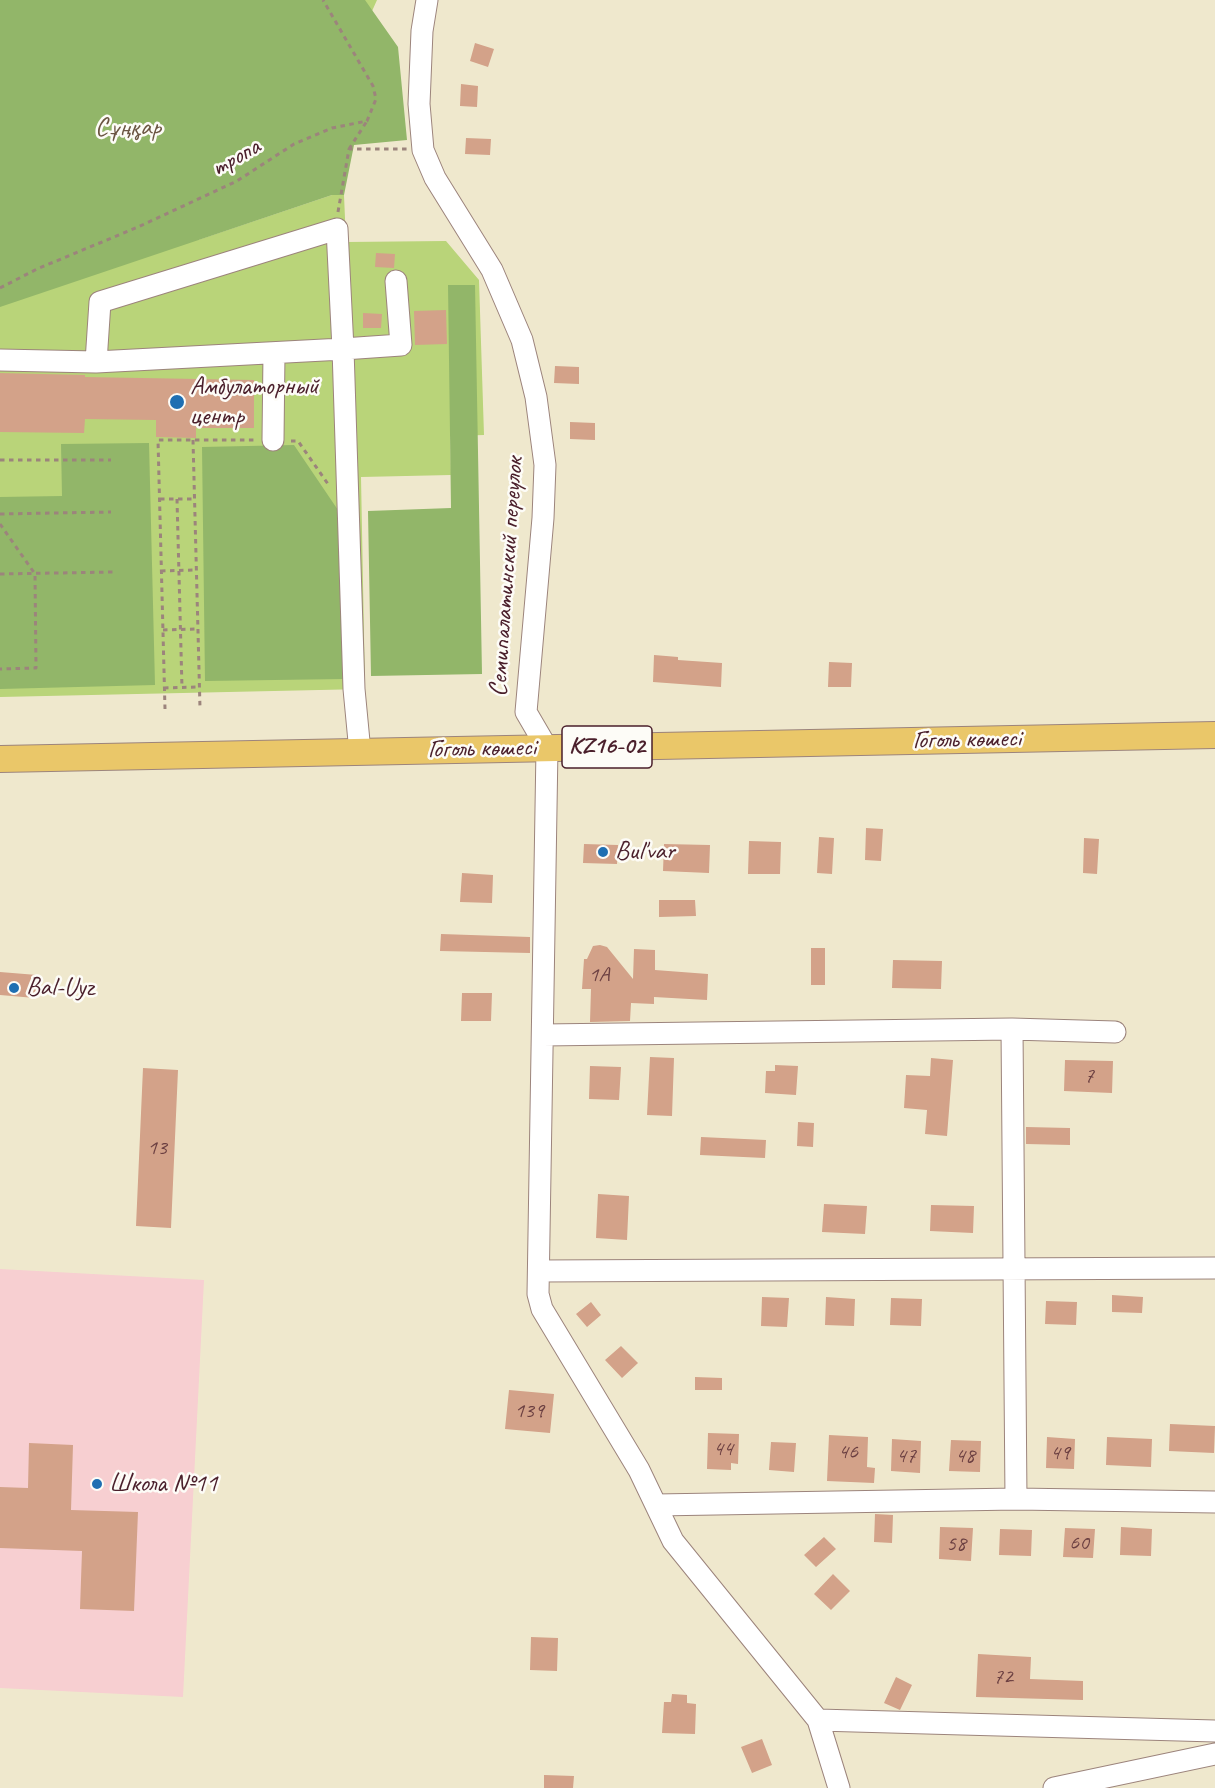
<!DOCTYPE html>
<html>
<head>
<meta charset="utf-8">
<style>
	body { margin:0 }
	canvas { display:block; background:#efe8cd }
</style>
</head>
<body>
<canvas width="1215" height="1788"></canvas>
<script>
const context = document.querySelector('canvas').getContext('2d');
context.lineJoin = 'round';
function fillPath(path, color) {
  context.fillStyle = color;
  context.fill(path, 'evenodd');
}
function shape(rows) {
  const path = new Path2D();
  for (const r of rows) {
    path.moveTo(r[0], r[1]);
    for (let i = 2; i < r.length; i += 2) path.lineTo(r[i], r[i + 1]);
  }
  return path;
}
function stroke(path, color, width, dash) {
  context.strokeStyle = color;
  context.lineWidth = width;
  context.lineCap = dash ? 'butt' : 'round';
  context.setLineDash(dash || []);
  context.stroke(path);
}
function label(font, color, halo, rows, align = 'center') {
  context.font = font + ' Caveat,sans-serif';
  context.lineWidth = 5;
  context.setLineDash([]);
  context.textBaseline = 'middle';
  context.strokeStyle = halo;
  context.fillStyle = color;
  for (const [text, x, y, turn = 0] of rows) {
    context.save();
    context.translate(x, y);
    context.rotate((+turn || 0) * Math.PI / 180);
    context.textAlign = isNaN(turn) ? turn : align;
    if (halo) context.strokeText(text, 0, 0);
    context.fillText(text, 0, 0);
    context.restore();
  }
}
const built = shape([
	[0,1269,204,1280,183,1697,0,1688]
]);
const green = shape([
	[0,0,377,0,351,58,198,240,332,195,344,195,346,242,446,241,479,280,484,435,450,436,451,475,361,477,365,689,0,697]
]);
const forest = shape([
	[0,0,365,0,398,47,407,140,354,145,344,195,332,195,0,307],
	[448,285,475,285,482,674,371,676,368,511,451,508],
	[149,443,155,685,0,689,0,497,62,496,61,444],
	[294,445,340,513,344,679,205,681,202,447]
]);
const building = shape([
	[475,43,494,49,488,67,470,61],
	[461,84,478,86,477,107,460,106],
	[466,138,491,139,490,155,465,154],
	[376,253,395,254,394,268,375,267],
	[446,310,447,344,415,345,414,311],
	[363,313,382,314,381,328,363,328],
	[555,366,579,367,579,384,554,383],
	[0,373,85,375,85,377,254,380,254,428,196,428,196,438,156,437,156,420,85,419,84,433,0,432],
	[570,422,595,423,595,440,570,439],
	[654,655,678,657,678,660,722,663,721,687,653,682],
	[829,662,852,663,851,687,828,687],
	[866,828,883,829,881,861,865,860],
	[819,837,834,838,832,874,817,873],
	[1084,838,1099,839,1097,874,1083,873],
	[749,841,781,842,780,874,748,874],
	[584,844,618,845,617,864,583,863],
	[664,844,710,845,709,873,663,871],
	[462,873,493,875,492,903,460,902],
	[659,900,695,900,696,916,659,917],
	[441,934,530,937,530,953,440,951],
	[600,945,607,947,633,979,634,949,655,950,655,970,708,974,707,1000,654,997,654,1004,631,1003,630,1021,590,1022,591,989,582,989,584,959,587,959,593,946],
	[811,948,825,948,825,985,811,985],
	[893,960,942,961,941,989,892,988],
	[0,972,37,975,35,998,0,995],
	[462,993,492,993,491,1021,461,1021],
	[650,1057,674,1058,672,1116,647,1115],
	[931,1058,953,1060,947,1136,925,1134,927,1110,904,1108,906,1075,930,1076],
	[1065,1060,1113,1061,1112,1093,1064,1091],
	[775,1065,798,1066,796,1095,765,1093,766,1071,775,1071],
	[590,1066,621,1067,619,1100,589,1099],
	[143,1068,178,1070,171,1228,136,1226],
	[798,1122,814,1123,813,1147,797,1146],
	[1026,1127,1070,1128,1070,1145,1026,1144],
	[701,1137,766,1140,765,1158,700,1155],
	[598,1194,629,1196,627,1240,596,1238],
	[824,1204,867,1206,865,1234,822,1232],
	[931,1205,974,1206,973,1233,930,1231],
	[1112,1295,1143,1297,1142,1313,1112,1312],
	[762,1297,789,1298,787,1327,761,1326],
	[826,1297,855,1299,854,1326,825,1325],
	[891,1298,922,1299,921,1326,890,1325],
	[1046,1301,1077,1302,1076,1325,1045,1324],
	[591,1302,601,1315,587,1327,576,1314],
	[621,1346,638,1363,622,1378,605,1360],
	[695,1377,722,1378,722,1390,695,1390],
	[509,1390,554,1394,550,1433,505,1429],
	[1170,1424,1215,1426,1214,1453,1169,1451],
	[708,1433,739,1434,738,1464,731,1463,731,1470,707,1469],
	[829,1435,868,1437,867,1467,875,1468,874,1483,827,1481],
	[1047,1437,1075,1439,1074,1469,1046,1468],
	[1107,1437,1152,1439,1151,1467,1106,1465],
	[892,1439,921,1441,920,1473,891,1471],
	[951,1440,981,1441,980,1472,949,1471],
	[771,1442,796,1443,794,1472,769,1470],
	[29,1443,73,1445,71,1510,138,1512,134,1611,80,1609,82,1551,0,1548,0,1487,28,1488],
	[875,1514,893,1515,892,1543,874,1542],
	[940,1527,973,1528,971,1561,939,1559],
	[1121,1527,1152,1529,1151,1556,1120,1555],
	[1065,1528,1095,1529,1093,1558,1063,1557],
	[1000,1529,1032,1530,1031,1556,999,1555],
	[824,1537,836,1549,816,1567,804,1555],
	[833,1574,850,1591,831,1610,814,1594],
	[531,1637,558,1638,557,1671,530,1670],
	[978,1654,1031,1657,1030,1679,1083,1681,1083,1700,976,1697],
	[896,1677,912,1685,900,1710,884,1703],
	[672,1694,687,1695,687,1703,696,1704,695,1734,662,1733,664,1702,671,1702],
	[762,1739,772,1765,752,1773,741,1747],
	[544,1775,574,1776,573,1788,544,1788]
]);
const path = shape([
	[349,149,367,121],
	[338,212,349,149,407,149],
	[0,288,37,269,138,227,237,181,294,144,332,128,367,121,376,99,373,86,323,0],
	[193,440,200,708],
	[291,441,298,441,328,484],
	[0,460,111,460],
	[160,499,194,499],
	[177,499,182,688],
	[0,514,111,512],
	[0,524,35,574,36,668,0,669],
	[161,571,195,570],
	[0,574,113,572],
	[163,630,197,629],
	[164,688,198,687],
	[165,709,158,440,255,440]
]);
const minor = shape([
	[427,0,422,31,419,104,423,150,435,178,492,270,522,340,536,397,545,465,543,518,526,712,547,748,538,1294,542,1309,639,1470,673,1541,818,1720,839,1788],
	[337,229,343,349,96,362,100,302,337,229],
	[0,360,96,362],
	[273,440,274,353],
	[360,752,354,689,343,349,401,345,396,281],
	[1012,1029,1016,1499],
	[543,1035,1012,1029,1115,1032],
	[539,1271,1215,1268],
	[656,1505,1016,1499,1215,1502],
	[818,1720,1215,1731],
	[1054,1788,1215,1754]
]);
const major = shape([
	[0,759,1215,735]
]);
const markers = [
	[177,402,8,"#1f6fb2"],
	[603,852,6,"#1f6fb2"],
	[14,988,6,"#1f6fb2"],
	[97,1484,6,"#1f6fb2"]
];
const numberNames = [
	["1А",599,975],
	["7",1089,1076],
	["13",157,1148],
	["139",529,1411],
	["44",723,1449],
	["46",848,1452],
	["49",1060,1453],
	["47",906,1456],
	["48",965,1456],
	["60",1079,1543],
	["58",956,1544],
	["72",1003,1677]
];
const shields = [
	[607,747,90]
];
const shieldNames = [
	["KZ16-02",607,747]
];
const parkNames = [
	["Сұңқар",128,128]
];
const streetNames = [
	["тропа",236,158,-30],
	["Семипалатинский переулок",507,577,-86],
	["Гоголь көшесі",967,740,-1],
	["Гоголь көшесі",482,749,-1]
];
const poiNames = [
	["Амбулаторный",190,387],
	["центр",190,417],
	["Bul'var",615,852],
	["Bal-Uyz",26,988],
	["Школа №11",109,1484]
];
fillPath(built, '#f7cfd1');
fillPath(green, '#b9d479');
fillPath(forest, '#92b669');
fillPath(building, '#d3a289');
stroke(minor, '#9c847c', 23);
stroke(major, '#9c847c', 28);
stroke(path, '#9c847c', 3, [4.5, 4.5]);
stroke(minor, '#fff', 21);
stroke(major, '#eac769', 26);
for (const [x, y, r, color] of markers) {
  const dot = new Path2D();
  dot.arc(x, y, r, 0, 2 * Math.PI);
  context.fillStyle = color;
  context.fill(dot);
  stroke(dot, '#fdfcf7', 2);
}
label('22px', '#6c4042', null, numberNames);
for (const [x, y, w] of shields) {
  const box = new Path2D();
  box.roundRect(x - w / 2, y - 21, w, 42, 4.5);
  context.fillStyle = '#fdfcf7';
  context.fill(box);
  stroke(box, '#4a1f2b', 1.5);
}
label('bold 24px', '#4a1f2b', null, shieldNames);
label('26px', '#6b5542', '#fdfcf7', parkNames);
label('26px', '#4a1f2b', '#fdfcf7', streetNames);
label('26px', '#4a1f2b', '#fdfcf7', poiNames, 'left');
</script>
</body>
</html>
